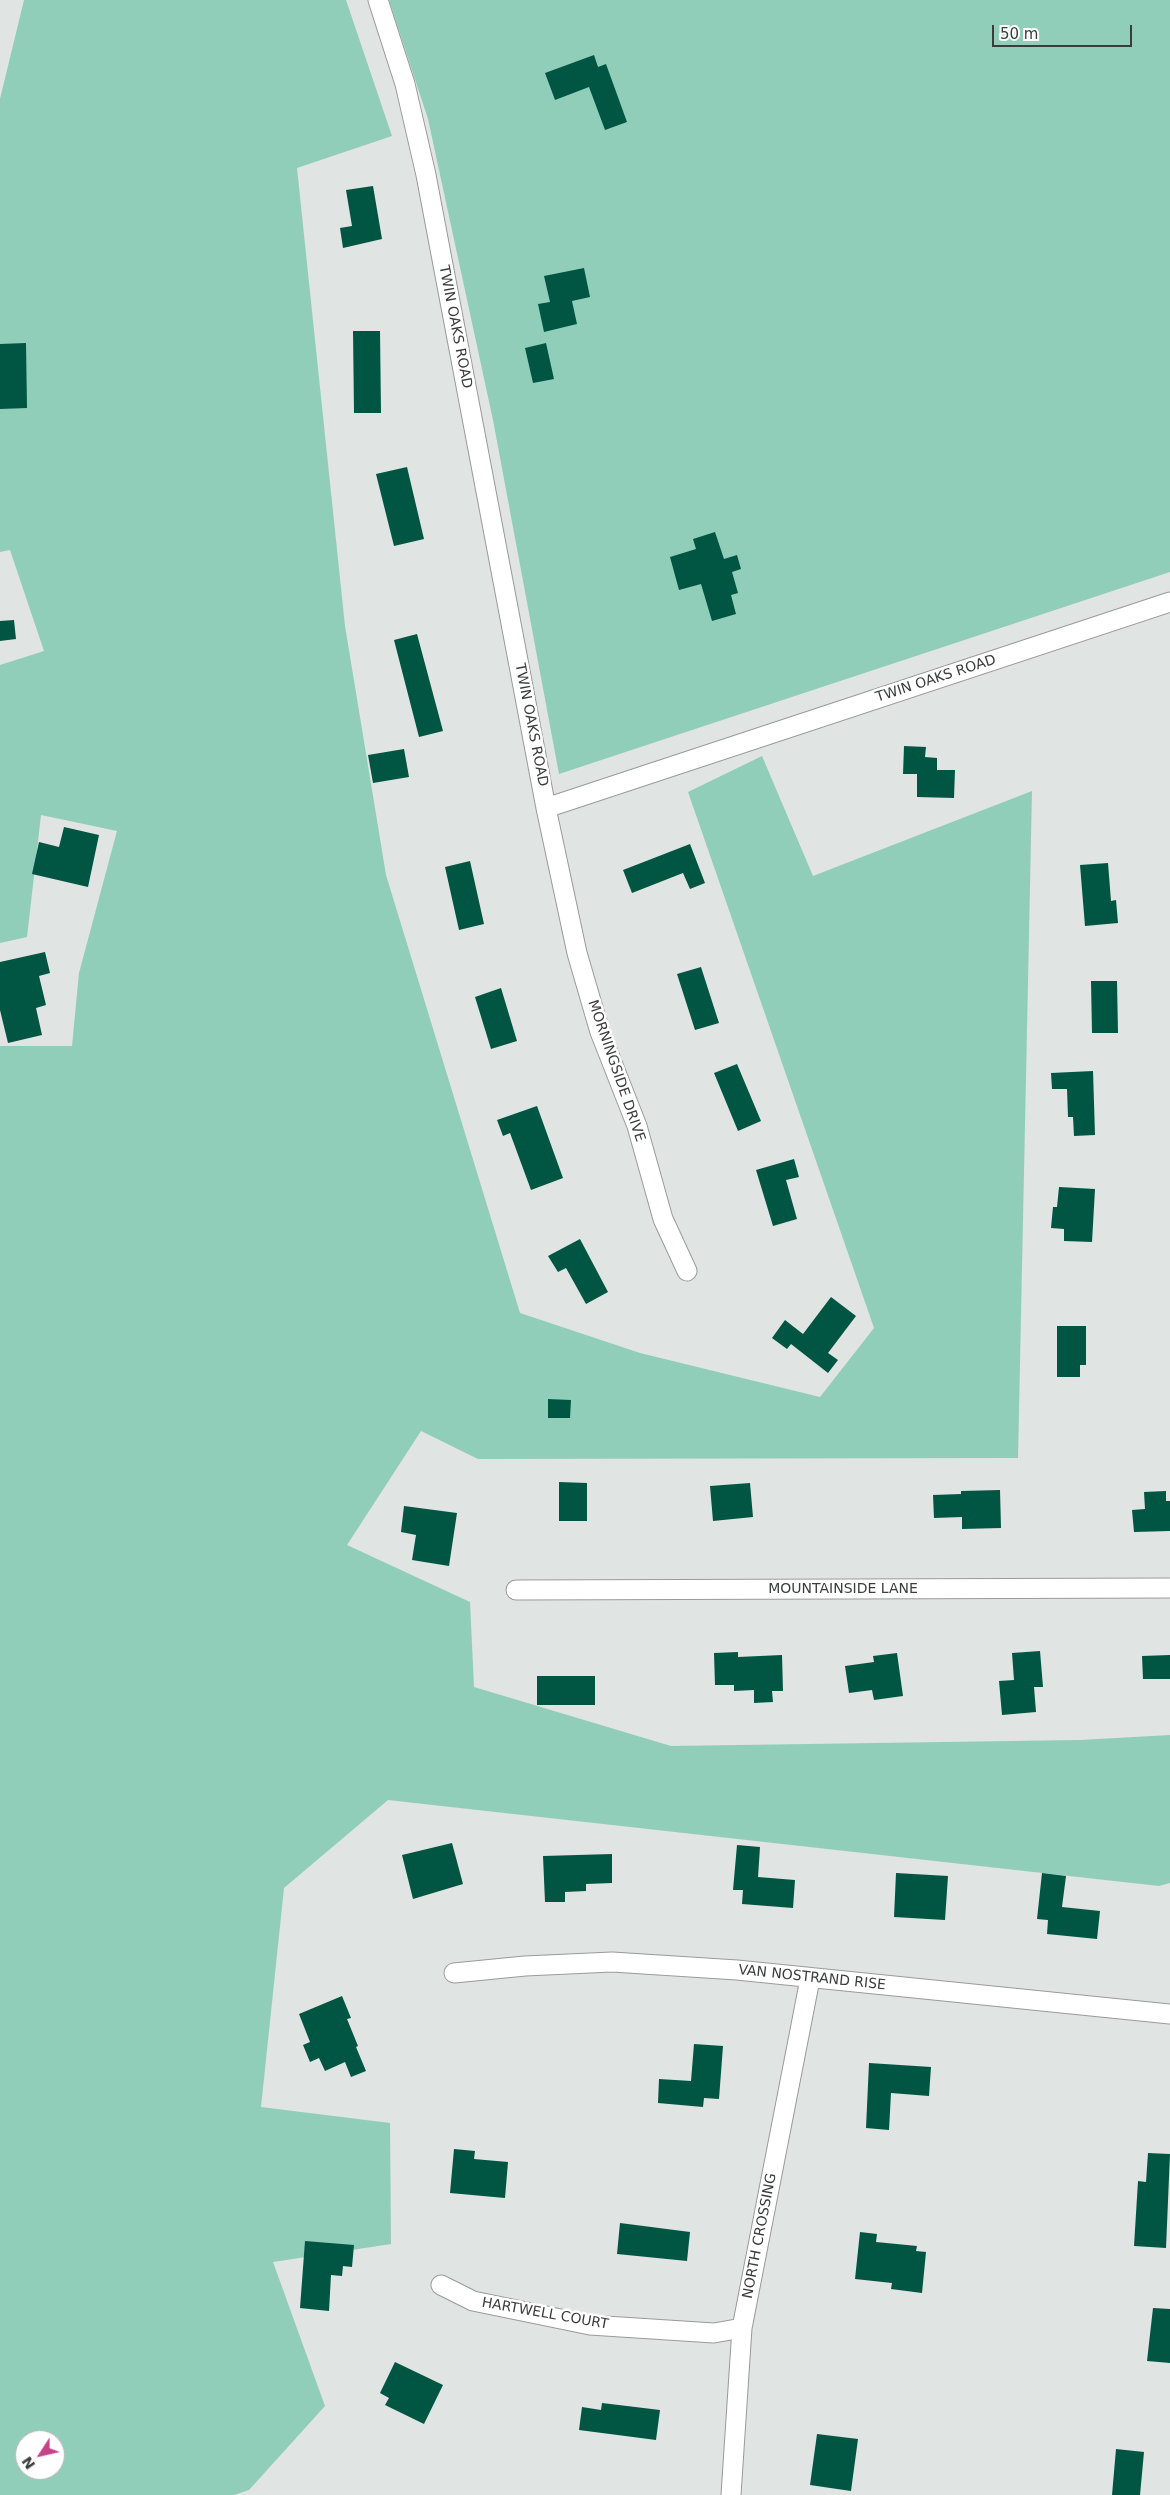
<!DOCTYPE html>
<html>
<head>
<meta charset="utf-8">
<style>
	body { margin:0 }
	#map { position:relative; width:1170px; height:2495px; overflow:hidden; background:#e0e4e2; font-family:"DejaVu Sans",sans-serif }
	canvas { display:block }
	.north { position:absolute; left:15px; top:2430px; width:50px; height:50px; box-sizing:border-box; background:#fff; border:1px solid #b1b1b1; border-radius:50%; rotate:235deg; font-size:14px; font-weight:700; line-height:20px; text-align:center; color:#3b3c3c }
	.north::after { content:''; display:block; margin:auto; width:18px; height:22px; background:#c64388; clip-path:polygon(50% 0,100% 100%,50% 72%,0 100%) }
	.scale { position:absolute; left:992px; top:25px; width:140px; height:22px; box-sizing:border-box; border:2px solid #3b3c3c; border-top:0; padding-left:6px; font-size:15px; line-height:18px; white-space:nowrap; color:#3b3c3c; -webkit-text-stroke:4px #fff; paint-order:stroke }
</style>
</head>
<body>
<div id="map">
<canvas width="1170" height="2495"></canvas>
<div class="north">N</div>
<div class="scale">50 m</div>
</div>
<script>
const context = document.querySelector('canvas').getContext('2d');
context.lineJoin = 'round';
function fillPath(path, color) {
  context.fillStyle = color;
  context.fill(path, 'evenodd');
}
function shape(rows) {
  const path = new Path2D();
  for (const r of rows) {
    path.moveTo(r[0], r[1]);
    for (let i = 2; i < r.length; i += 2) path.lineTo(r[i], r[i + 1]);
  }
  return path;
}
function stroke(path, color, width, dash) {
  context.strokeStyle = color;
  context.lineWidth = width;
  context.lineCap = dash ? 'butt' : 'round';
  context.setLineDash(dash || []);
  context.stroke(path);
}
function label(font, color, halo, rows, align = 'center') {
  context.font = font + ' "DejaVu Sans",sans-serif';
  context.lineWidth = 5;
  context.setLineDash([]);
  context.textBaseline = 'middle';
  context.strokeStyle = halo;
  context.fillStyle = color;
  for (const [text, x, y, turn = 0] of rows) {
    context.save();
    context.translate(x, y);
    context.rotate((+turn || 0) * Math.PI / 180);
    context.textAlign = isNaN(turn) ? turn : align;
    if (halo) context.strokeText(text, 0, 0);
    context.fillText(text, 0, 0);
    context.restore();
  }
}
const green = shape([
	[24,0,346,0,392,136,297,168,345,626,386,875,520,1313,640,1353,820,1397,874,1328,688,792,762,756,813,876,1032,791,1018,1458,478,1459,421,1431,347,1545,470,1602,474,1687,671,1746,1080,1740,1170,1735,1170,1883,1159,1886,388,1800,284,1888,261,2107,390,2123,391,2244,273,2262,325,2406,249,2490,234,2495,0,2495,0,1046,72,1046,79,973,117,831,41,815,27,937,0,943,0,665,44,651,10,550,0,552,0,99],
	[25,2440,55,2440,55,2470,25,2470],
	[389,0,1170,0,1170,572,559,774,493,420,428,119]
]);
const building = shape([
	[594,55,598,67,606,64,627,122,605,130,589,87,555,100,545,73],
	[373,186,382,239,343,248,340,228,352,226,346,190],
	[584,268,590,297,572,301,577,324,544,332,538,304,550,302,544,276],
	[353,331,380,331,381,413,354,413],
	[26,343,27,408,0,409,0,344],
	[546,343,554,379,533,383,525,348],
	[407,467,424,539,394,546,376,474],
	[715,532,724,559,737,555,741,569,732,572,738,593,731,595,736,614,712,621,701,584,679,590,670,557,696,549,693,539],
	[14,620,16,639,0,641,0,621],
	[417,634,443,731,419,737,394,640],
	[904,746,926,747,925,757,937,758,937,770,955,770,954,798,917,797,917,774,903,774],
	[404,749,409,777,373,783,368,755],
	[64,827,99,835,88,887,32,874,39,842,59,847],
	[690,844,705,883,690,889,683,873,632,893,623,870],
	[470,861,484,924,459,930,445,867],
	[1108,863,1111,901,1116,900,1118,923,1085,926,1080,865],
	[45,952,50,973,39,976,46,1005,36,1008,42,1035,8,1043,0,1010,0,962],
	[701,967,719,1023,695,1030,677,974],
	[1091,981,1117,981,1118,1033,1092,1033],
	[501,988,517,1041,491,1049,475,997],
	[737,1064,761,1121,738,1131,714,1073],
	[1093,1071,1095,1135,1074,1136,1073,1117,1068,1117,1067,1089,1052,1089,1051,1073],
	[537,1106,563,1178,531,1190,510,1133,503,1136,497,1120],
	[794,1159,799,1177,786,1180,797,1219,773,1226,756,1170],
	[1059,1187,1095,1189,1092,1242,1064,1241,1064,1229,1051,1228,1053,1207,1057,1207],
	[580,1239,608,1292,586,1304,566,1268,558,1272,548,1256],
	[831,1297,856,1316,828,1353,838,1360,828,1373,791,1344,787,1349,772,1338,785,1320,803,1334],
	[1057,1326,1086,1326,1086,1365,1080,1365,1080,1377,1057,1377],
	[548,1399,571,1400,570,1418,548,1418],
	[559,1482,587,1483,587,1521,559,1521],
	[750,1483,753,1517,713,1521,710,1486],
	[1000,1490,1001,1528,962,1529,962,1517,934,1518,933,1495,961,1494,961,1491],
	[1166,1491,1166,1501,1170,1501,1170,1531,1134,1532,1132,1510,1145,1509,1144,1492],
	[404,1506,457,1513,449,1566,412,1560,416,1535,401,1532],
	[1040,1651,1043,1687,1034,1687,1036,1712,1002,1715,999,1681,1014,1680,1012,1653],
	[738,1652,738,1657,782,1655,783,1691,772,1691,773,1702,754,1703,754,1690,734,1691,734,1685,715,1685,714,1653],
	[897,1653,903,1696,874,1700,872,1690,849,1693,845,1666,874,1662,873,1656],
	[1170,1655,1170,1679,1143,1679,1142,1656],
	[537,1676,595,1676,595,1705,537,1705],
	[452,1843,463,1884,413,1899,402,1855],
	[737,1845,760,1847,758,1877,795,1880,793,1908,742,1904,743,1890,733,1890],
	[612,1854,612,1883,586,1884,586,1891,565,1892,565,1902,545,1902,543,1856],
	[896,1873,948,1876,945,1920,894,1917],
	[1042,1873,1066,1876,1062,1907,1100,1911,1097,1939,1047,1934,1048,1920,1037,1919],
	[342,1996,351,2018,347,2019,358,2046,356,2047,366,2071,351,2077,345,2062,325,2071,319,2058,310,2062,303,2045,310,2042,299,2014],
	[694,2044,723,2046,719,2099,704,2098,703,2107,658,2103,659,2079,691,2081],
	[869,2063,931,2067,929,2096,891,2093,889,2130,866,2128],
	[454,2149,475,2151,474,2159,508,2162,505,2198,450,2193],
	[1148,2153,1170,2154,1166,2248,1134,2246,1138,2181,1146,2182],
	[620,2223,690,2232,687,2261,617,2254],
	[860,2232,877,2234,876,2242,917,2246,916,2251,926,2252,922,2293,891,2289,892,2283,855,2279],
	[305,2241,354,2245,352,2267,343,2266,342,2276,331,2275,329,2311,300,2308],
	[1153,2308,1170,2309,1170,2363,1147,2361],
	[395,2362,443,2385,424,2424,385,2405,389,2398,380,2393],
	[602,2403,660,2410,656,2440,579,2430,582,2407,601,2410],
	[817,2434,858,2439,851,2491,810,2485],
	[1116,2449,1144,2452,1140,2495,1112,2495]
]);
const minor = shape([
	[378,0,405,84,426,175,546,808,577,953,600,1032,637,1126,663,1219,687,1271],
	[546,808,1170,602],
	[516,1590,1170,1588],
	[454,1973,525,1966,612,1962,737,1970,1170,2014],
	[441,2285,473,2301,590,2325,714,2333,742,2328],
	[731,2495,742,2328,810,1979]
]);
const streetNames = [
	["TWIN OAKS ROAD",455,327,79],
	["TWIN OAKS ROAD",936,679,-18],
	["TWIN OAKS ROAD",531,725,79],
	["MORNINGSIDE DRIVE",616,1071,71],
	["MOUNTAINSIDE LANE",843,1589],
	["VAN NOSTRAND RISE",812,1978,6],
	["NORTH CROSSING",760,2236,-79],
	["HARTWELL COURT",545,2314,10]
];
fillPath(green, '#90ceb9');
fillPath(building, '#005643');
stroke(minor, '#989b9a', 21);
stroke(minor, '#fff', 19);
label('14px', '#3b3c3c', '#fff', streetNames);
</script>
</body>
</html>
